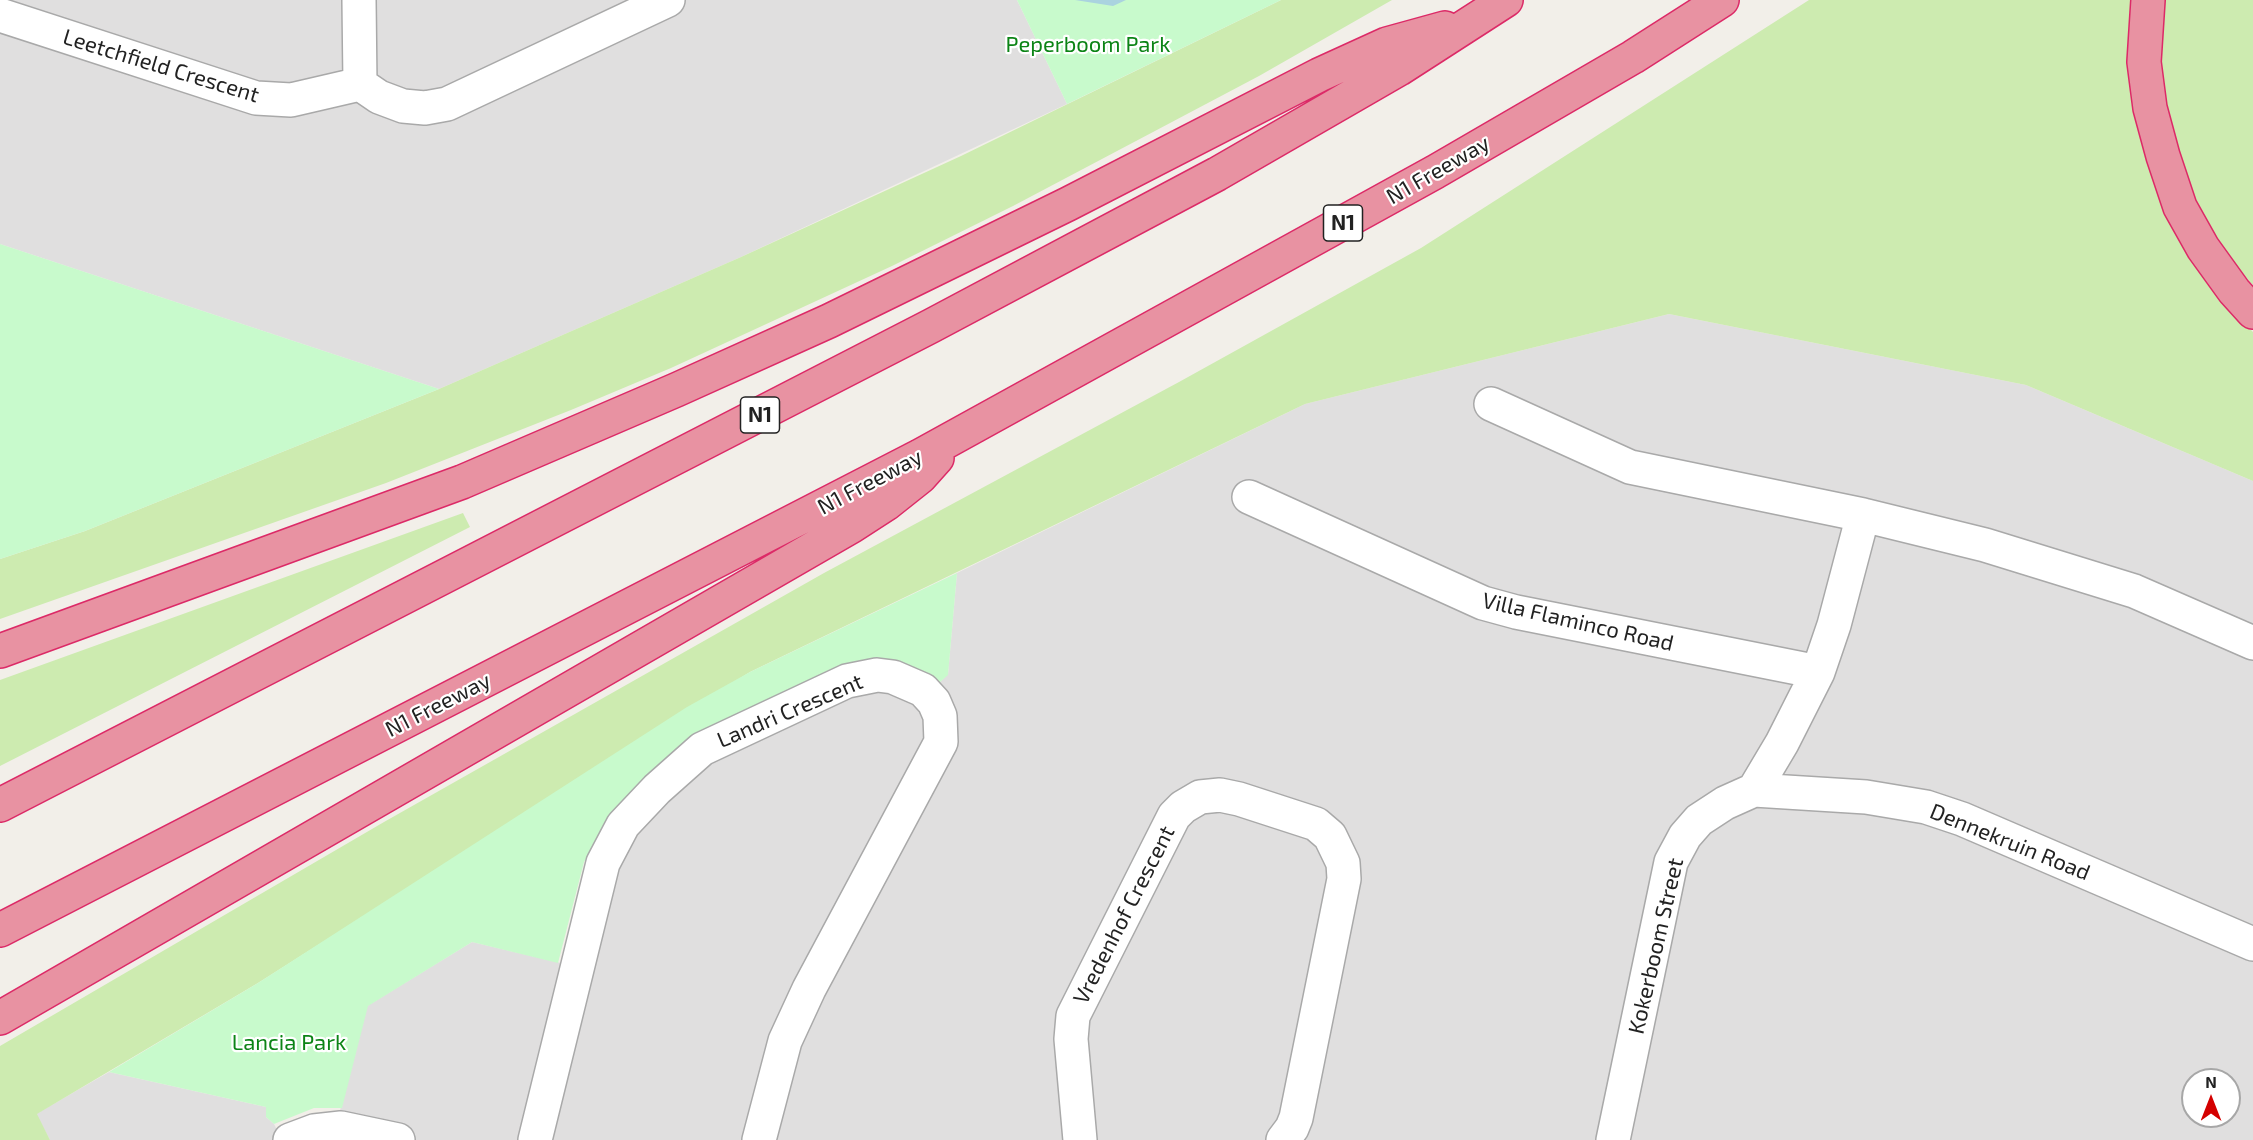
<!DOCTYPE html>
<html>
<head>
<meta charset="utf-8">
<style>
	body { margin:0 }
	#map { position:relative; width:2253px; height:1140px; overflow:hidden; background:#f2efe9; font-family:"Exo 2",sans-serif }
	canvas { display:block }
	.north { position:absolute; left:2181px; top:1068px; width:60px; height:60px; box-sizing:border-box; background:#fff; border:2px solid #a7a7a7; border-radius:50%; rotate:0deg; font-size:16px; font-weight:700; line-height:24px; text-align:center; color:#222 }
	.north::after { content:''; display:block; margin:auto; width:21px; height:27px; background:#d40000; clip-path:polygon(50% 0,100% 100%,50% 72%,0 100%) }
</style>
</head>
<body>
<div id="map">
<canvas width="2253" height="1140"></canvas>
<div class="north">N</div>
</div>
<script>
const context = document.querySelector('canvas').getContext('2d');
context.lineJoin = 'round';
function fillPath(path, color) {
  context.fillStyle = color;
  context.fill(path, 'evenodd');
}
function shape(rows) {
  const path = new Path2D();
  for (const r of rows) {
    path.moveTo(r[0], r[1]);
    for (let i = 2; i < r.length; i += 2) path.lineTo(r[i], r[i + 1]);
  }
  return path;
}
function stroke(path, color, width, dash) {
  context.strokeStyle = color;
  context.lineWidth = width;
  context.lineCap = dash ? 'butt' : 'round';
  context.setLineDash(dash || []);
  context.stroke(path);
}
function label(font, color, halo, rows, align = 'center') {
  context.font = font + ' "Exo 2",sans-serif';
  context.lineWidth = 4.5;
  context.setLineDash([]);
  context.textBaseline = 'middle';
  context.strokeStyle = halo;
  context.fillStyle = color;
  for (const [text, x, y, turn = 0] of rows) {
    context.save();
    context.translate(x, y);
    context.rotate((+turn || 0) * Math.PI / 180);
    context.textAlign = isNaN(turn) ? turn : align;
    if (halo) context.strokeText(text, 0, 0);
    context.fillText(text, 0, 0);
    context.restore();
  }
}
const residential = shape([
	[0,0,1017,0,1067,104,741,257,439,389,0,244],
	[1669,314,2026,385,2253,481,2253,1140,285,1140,336,1126,367,1006,472,942,574,966,600,864,700,747,847,680,939,683,948,674,957,573,1305,404],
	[2193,1080,2229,1080,2229,1116,2193,1116],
	[109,1072,266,1107,266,1117,274,1124,282,1140,50,1140,36,1114]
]);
const grass = shape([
	[1281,0,1392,0,1259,76,1013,206,892,266,671,368,571,410,386,483,0,619,0,559,85,531,439,389,741,257,961,156],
	[1809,0,2136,0,2132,28,2233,312,2253,332,2253,481,2026,385,1669,314,1305,404,750,672,258,983,37,1114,50,1140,0,1140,0,1046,384,822,824,573,1179,382,1421,248],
	[2161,0,2253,0,2253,285,2218,246,2181,177,2159,73],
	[463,513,470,527,0,766,0,680]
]);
const park = shape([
	[1017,0,1281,0,1067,104],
	[0,244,439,389,85,531,0,559],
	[957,573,948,675,939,683,926,673,896,661,878,659,841,665,715,725,676,749,647,777,601,832,584,862,558,963,472,942,368,1006,342,1108,314,1108,274,1124,266,1117,266,1107,109,1072,258,983,687,707,750,672]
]);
const water = shape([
	[1075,0,1126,0,1113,6]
]);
const street = shape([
	[359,0,360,84,379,97,403,106,425,108,447,104,668,0],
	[0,15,256,98,291,100,360,84],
	[1491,404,1630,467,1863,515,1985,545,2134,591,2253,643],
	[1249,497,1483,603,1516,612,1818,672],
	[1754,790,1782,743,1818,672,1834,625,1863,515],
	[290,1140,314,1131,341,1128,398,1140],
	[535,1140,603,863,623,825,657,789,702,749,847,681,877,675,893,677,923,690,934,702,940,716,941,742,809,989,785,1041,759,1140],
	[1080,1140,1071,1039,1073,1016,1174,816,1183,807,1200,797,1220,795,1239,799,1316,824,1330,836,1343,863,1344,879,1296,1118,1292,1128,1283,1140],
	[1613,1140,1671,862,1685,836,1699,820,1725,803,1754,790,1866,797,1926,807,1962,819,2253,944]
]);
const highway = shape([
	[2148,0,2144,62,2150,108,2163,156,2180,207,2203,248,2234,291,2253,312],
	[0,651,462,482,676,390,829,321,1068,204,1319,75,1387,44,1445,28],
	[0,805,931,326,1217,174,1399,69,1506,0],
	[0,930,920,456,1435,172,1633,57,1722,0],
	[0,1018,852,526,886,504,920,477,937,458]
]);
const shields = [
	[1343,223,39],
	[760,415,39]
];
const shieldNames = [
	["N1",1343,223],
	["N1",760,415]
];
const parkNames = [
	["Peperboom Park",1088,45],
	["Lancia Park",289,1043]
];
const streetNames = [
	["Leetchfield Crescent",161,66,17],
	["N1 Freeway",1438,170,-30],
	["N1 Freeway",870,482,-28],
	["Villa Flaminco Road",1578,622,13],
	["N1 Freeway",438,705,-27],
	["Landri Crescent",790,711,-23],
	["Dennekruin Road",2010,842,22],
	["Vredenhof Crescent",1124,915,-63],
	["Kokerboom Street",1656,946,-77]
];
fillPath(residential, '#e0dfdf');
fillPath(grass, '#cdebb0');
fillPath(park, '#c8facc');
fillPath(water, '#aad3df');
stroke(street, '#a9a9a9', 36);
stroke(highway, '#dc2a67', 36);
stroke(street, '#fff', 33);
stroke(highway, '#e892a2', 33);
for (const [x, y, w] of shields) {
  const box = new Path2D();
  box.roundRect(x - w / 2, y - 18, w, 36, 4.5);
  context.fillStyle = '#fff';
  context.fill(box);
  stroke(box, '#222', 1.5);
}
label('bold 21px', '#222', null, shieldNames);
label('22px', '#0c8416', '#fff', parkNames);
label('22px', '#222', '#fff', streetNames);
</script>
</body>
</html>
